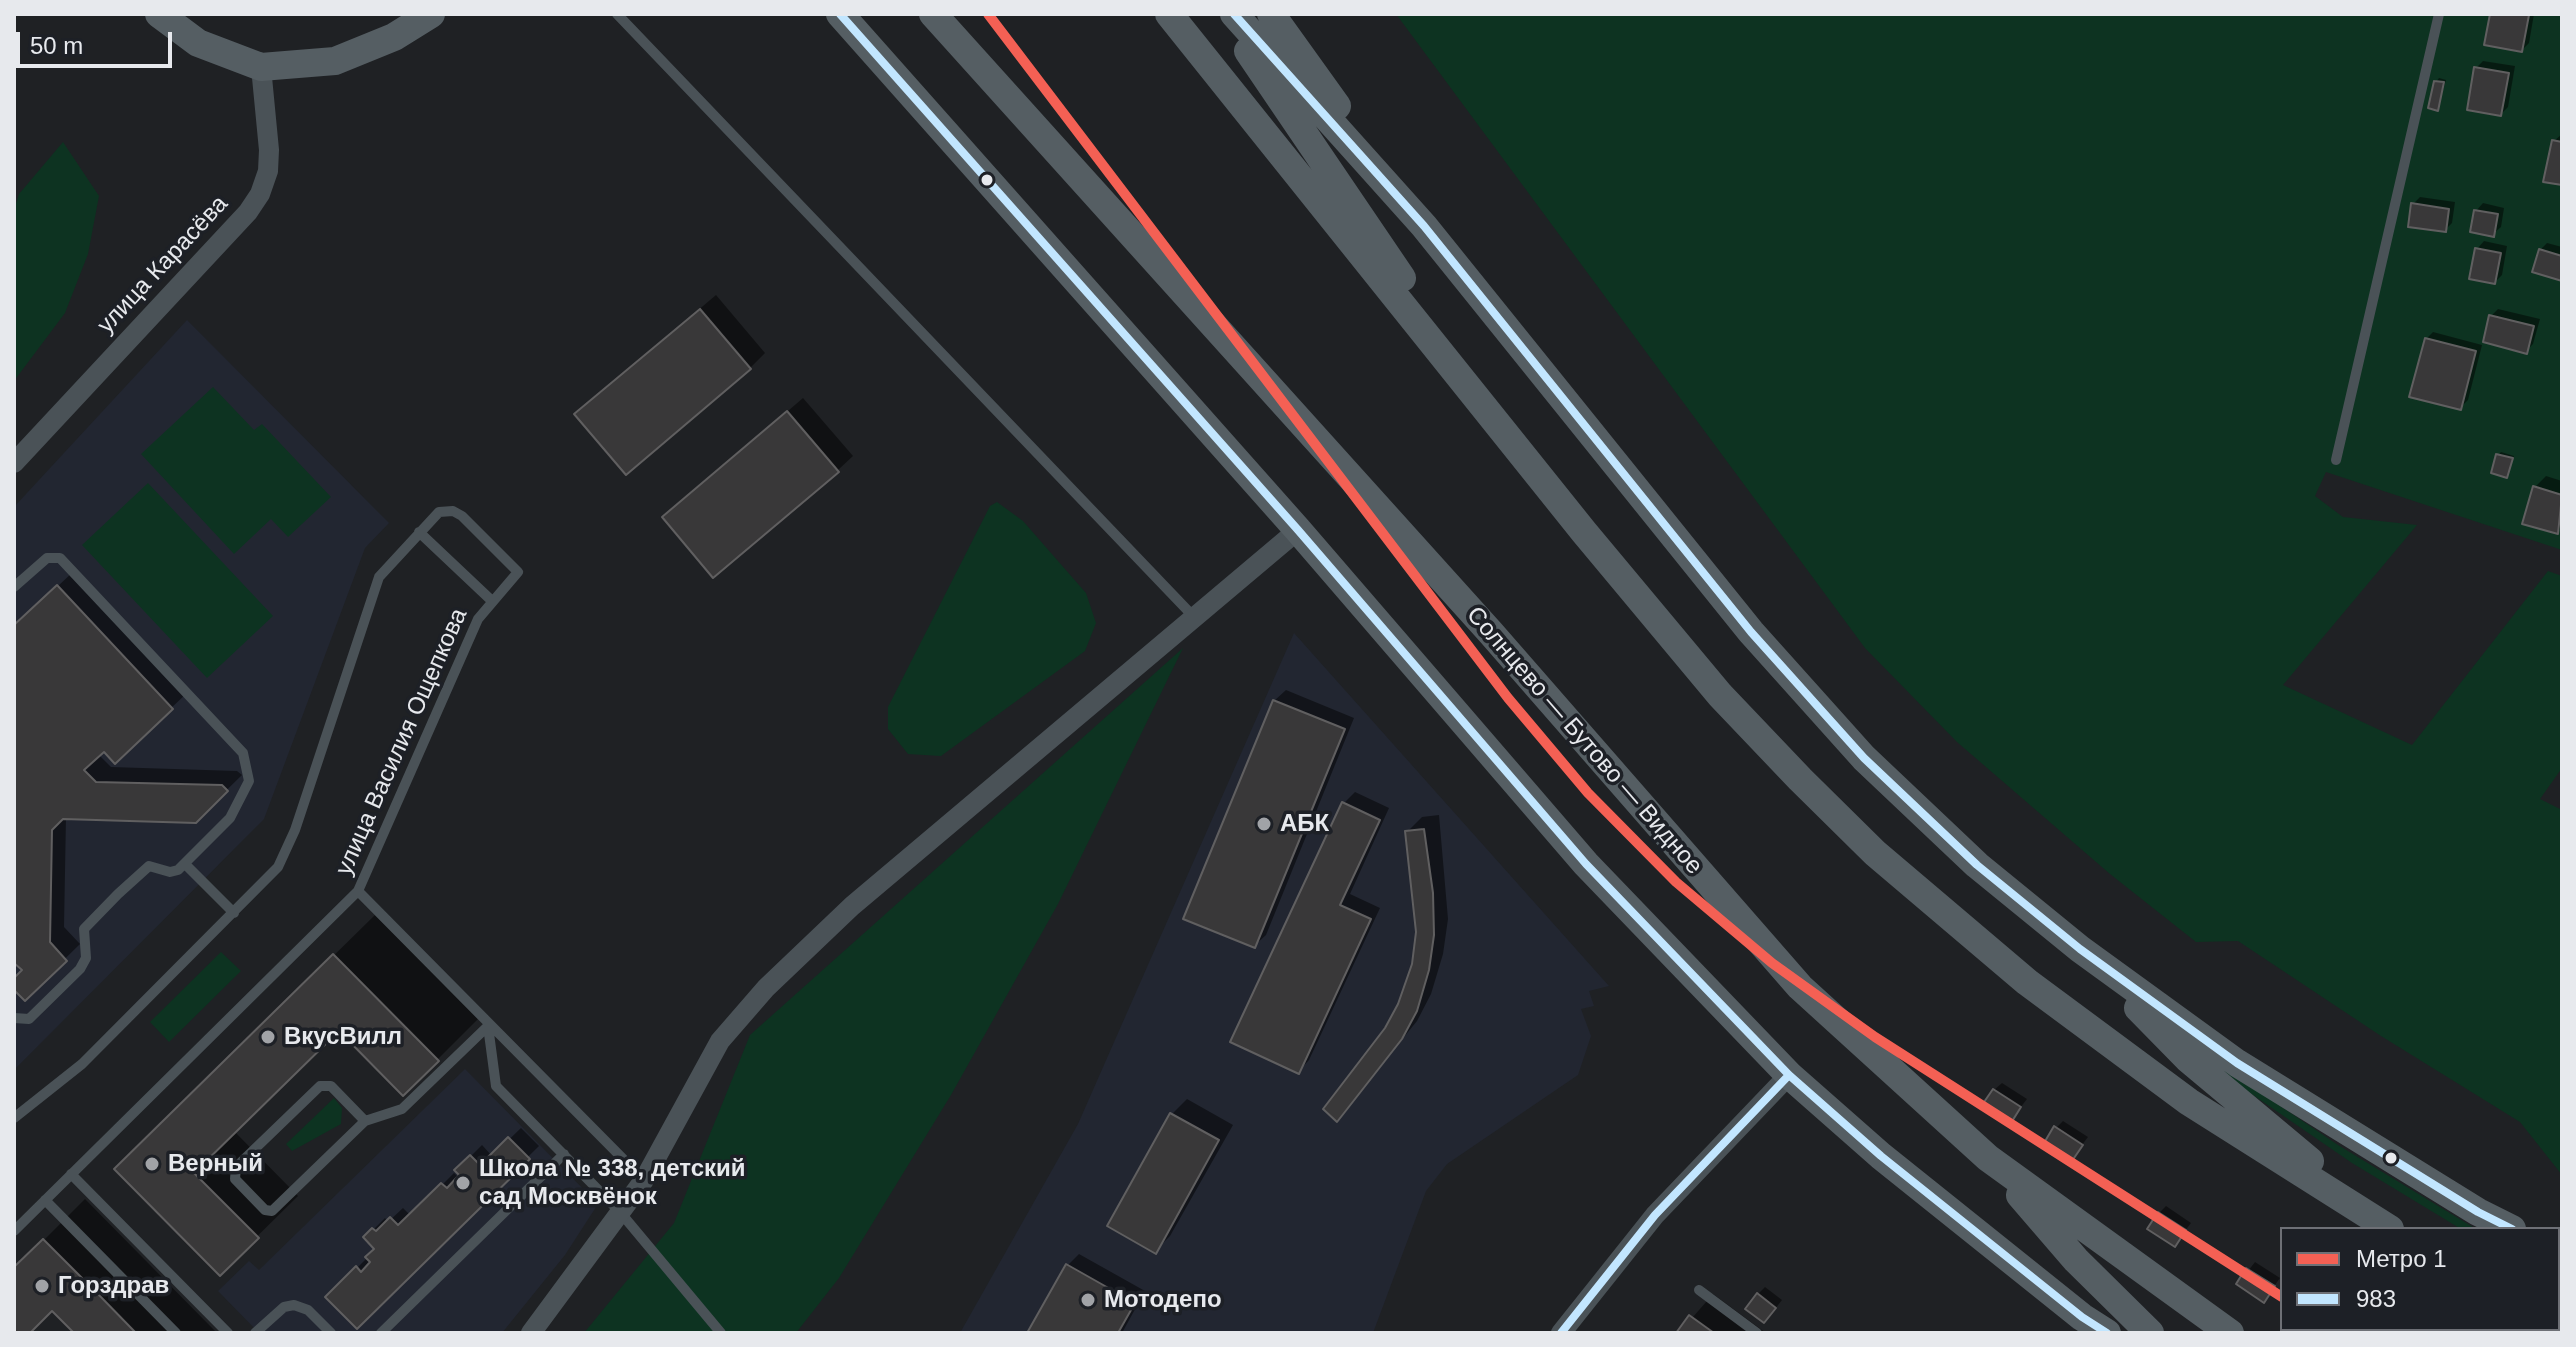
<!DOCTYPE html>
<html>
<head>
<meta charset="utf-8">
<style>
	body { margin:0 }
	#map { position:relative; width:2576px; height:1347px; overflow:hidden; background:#1f2124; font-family:Helvetica,sans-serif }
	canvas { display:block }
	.frame { position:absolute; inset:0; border:16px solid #e7e9ed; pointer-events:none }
	.legend { position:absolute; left:2280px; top:1227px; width:280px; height:104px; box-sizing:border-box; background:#1d2026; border:2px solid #6e7076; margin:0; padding:10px 14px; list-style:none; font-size:24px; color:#e7e9ed }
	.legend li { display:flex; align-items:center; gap:16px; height:40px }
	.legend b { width:40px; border:2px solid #6e7076 }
	.scale { position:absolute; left:16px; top:32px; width:156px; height:36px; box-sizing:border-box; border:4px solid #e7e9ed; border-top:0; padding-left:10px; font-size:24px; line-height:28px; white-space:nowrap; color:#e7e9ed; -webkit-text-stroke:6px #1d2026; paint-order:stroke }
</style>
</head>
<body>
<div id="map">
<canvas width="2576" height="1347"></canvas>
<div class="frame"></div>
<ul class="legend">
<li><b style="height:10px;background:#f46054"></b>Метро 1</li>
<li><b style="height:10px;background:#c2e6ff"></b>983</li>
</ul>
<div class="scale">50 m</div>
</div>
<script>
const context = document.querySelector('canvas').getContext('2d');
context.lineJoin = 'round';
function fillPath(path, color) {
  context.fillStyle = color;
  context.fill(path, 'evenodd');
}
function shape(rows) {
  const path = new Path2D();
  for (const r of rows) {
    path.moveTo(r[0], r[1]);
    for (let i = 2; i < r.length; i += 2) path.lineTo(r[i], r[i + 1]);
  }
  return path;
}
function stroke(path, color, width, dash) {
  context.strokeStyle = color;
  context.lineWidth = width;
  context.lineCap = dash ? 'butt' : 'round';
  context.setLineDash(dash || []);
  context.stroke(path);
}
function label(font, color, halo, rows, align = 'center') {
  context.font = font + ' Helvetica,sans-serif';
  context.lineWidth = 7;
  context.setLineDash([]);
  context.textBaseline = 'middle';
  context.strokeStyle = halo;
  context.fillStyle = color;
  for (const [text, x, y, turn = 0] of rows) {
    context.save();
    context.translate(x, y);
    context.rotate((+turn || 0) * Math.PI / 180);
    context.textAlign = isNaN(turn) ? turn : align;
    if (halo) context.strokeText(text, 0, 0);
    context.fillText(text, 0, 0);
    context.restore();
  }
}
const built = shape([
	[187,320,389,523,365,548,264,819,14,1070,14,507],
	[1294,633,1609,986,1589,991,1594,1006,1581,1009,1591,1036,1578,1075,1447,1164,1426,1191,1373,1333,960,1333,1078,1124],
	[465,1069,598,1204,565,1255,502,1333,259,1333,218,1291,249,1261,259,1270]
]);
const green = shape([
	[1396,14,2562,14,2562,550,2326,472,2315,496,2343,517,2417,525,2283,685,2412,745,2548,571,2562,576,2562,768,2540,799,2562,810,2562,1175,2520,1122,2381,1036,2238,941,2196,942,2110,874,1957,742,1865,648],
	[63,142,99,196,88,254,65,313,14,381,14,210,19,194],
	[213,387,254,430,262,424,331,497,288,537,271,519,234,554,141,454],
	[148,483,273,616,207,678,82,545],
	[997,502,1023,521,1086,593,1096,623,1085,651,941,756,908,754,888,729,888,707,990,506],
	[1183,648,1058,904,951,1095,839,1278,796,1333,584,1333,674,1223,750,1035],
	[221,952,241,971,169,1042,150,1022],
	[2224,1068,2338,1145,2476,1229,2461,1229,2352,1163,2221,1073],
	[334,1098,342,1108,341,1124,292,1151,286,1144]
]);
const shadow = shape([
	[2492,14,2534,14,2529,43,2522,50,2486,43],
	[2483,61,2515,66,2508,107,2501,114,2476,68],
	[2439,78,2446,80,2438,108,2436,82],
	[2562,134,2562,183,2554,141],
	[2420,197,2455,202,2452,223,2445,230,2413,204],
	[2483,203,2504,208,2501,227,2493,234,2476,211],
	[2484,241,2507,246,2502,275,2495,282,2477,249],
	[2547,243,2562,247,2562,279,2540,250],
	[716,295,765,353,750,368,592,400],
	[2498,309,2540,319,2533,344,2526,351,2491,316],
	[2433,332,2482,345,2468,400,2460,408,2426,339],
	[803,398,853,456,838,470,665,517],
	[2501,452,2514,456,2507,476,2498,455],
	[2546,476,2562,481,2562,527,2557,532,2535,487],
	[73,572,187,693,115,761,104,749,98,754,111,767,237,771,242,775,195,821,66,817,64,927,80,944,25,998,14,987,14,980,25,969,14,960,14,627],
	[1286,690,1354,718,1266,935,1254,946,1274,701],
	[1355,792,1389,808,1350,894,1380,908,1309,1060,1298,1072,1344,803],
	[1439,815,1448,919,1443,954,1431,994,1417,1021,1337,1119,1400,1005,1414,965,1418,932,1407,832,1422,817],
	[375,915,478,1019,403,1094,339,1028,234,1131,298,1196,220,1273,158,1128],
	[2002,1083,2027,1099,2010,1121,1994,1090],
	[1187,1099,1233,1125,1170,1236,1155,1251,1109,1226,1172,1114],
	[2063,1121,2088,1137,2072,1158,2056,1128],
	[521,1128,539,1146,357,1326,328,1297,377,1248,366,1237,385,1218,388,1222,403,1208,411,1216,454,1173,459,1178,462,1175,457,1170,482,1145,492,1156],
	[85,1199,217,1333,76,1333,52,1309,27,1333,14,1333,14,1270],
	[2166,1206,2191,1223,2175,1244,2159,1213],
	[1079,1254,1145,1291,1122,1333,1030,1333,1068,1265],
	[2255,1262,2280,1278,2264,1300,2238,1284],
	[1765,1287,1782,1300,1771,1314,1758,1294],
	[1713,1294,1766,1333,1679,1333],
	[2352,1329,2370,1329,2366,1333]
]);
const building = shape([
	[2490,14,2529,15,2522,52,2484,45,2490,14],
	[2474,67,2509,73,2501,116,2467,110,2474,67],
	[2434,81,2444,82,2438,111,2428,108,2434,81],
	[2552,140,2562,142,2562,185,2543,182,2552,140],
	[2411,203,2449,209,2446,232,2408,227,2411,203],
	[2474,210,2498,214,2494,237,2470,232,2474,210],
	[2475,248,2501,253,2495,284,2469,279,2475,248],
	[2539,249,2562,256,2562,281,2532,272,2539,249],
	[700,309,751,369,626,475,574,414,700,309],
	[2489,315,2534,326,2527,354,2483,342,2489,315],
	[2425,338,2476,351,2461,410,2409,397,2425,338],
	[787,411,839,472,713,578,662,517,787,411],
	[2496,454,2513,458,2507,478,2491,473,2496,454],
	[2533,486,2562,495,2558,534,2522,524,2533,486],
	[57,585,173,709,115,764,104,752,84,770,96,782,222,785,228,791,196,823,63,819,52,830,50,942,67,961,25,1001,14,990,14,978,22,970,14,963,14,625,57,585],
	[1273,700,1345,729,1255,948,1183,919,1273,700],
	[1342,802,1380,820,1340,905,1371,919,1299,1074,1230,1042,1342,802],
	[1424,829,1433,893,1434,935,1429,970,1417,1011,1402,1039,1337,1122,1323,1109,1385,1028,1398,1004,1412,964,1416,932,1405,831,1424,829],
	[333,954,439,1061,403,1096,339,1031,194,1173,259,1238,220,1276,114,1169,333,954],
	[1993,1089,2021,1107,2011,1123,1982,1105,1993,1089],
	[1170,1113,1219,1140,1156,1254,1107,1226,1170,1113],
	[2054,1126,2083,1145,2072,1161,2044,1143,2054,1126],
	[508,1137,530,1159,357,1329,325,1297,356,1266,361,1272,370,1262,365,1257,374,1249,363,1237,372,1228,376,1231,390,1217,398,1225,441,1183,447,1188,459,1175,454,1170,470,1155,480,1165,508,1137],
	[2158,1212,2186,1230,2175,1247,2147,1229,2158,1212],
	[43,1239,98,1294,136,1333,74,1333,52,1311,30,1333,14,1333,14,1267,43,1239],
	[1066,1264,1135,1303,1118,1333,1027,1333,1066,1264],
	[2246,1268,2275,1286,2264,1303,2236,1284,2246,1268],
	[1757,1293,1776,1308,1764,1323,1745,1309,1757,1293],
	[1689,1315,1714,1333,1676,1333,1689,1315]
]);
const lane = shape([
	[617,14,1193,616],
	[2336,460,2439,14],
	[419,532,491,600],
	[14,587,47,558,60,558,243,753,249,781,230,818,178,870,170,872,149,866,118,894,84,929,86,958,80,969,29,1019,14,1018],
	[185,864,234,913],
	[358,891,644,1180],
	[488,1026,496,1086,620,1212,721,1333],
	[14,1118,82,1064,278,867,295,830,379,577,439,512,453,511,462,516,518,572,478,619,358,891,14,1231],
	[365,1121,331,1086,320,1086,236,1167,235,1179,265,1210,272,1211,365,1121,402,1109,488,1026],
	[71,1174,228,1333],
	[45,1200,176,1333],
	[1699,1290,1757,1333],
	[255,1333,284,1307,294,1305,308,1310,331,1333],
	[381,1333,564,1154]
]);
const street = shape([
	[14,463,248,212,260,194,268,171,269,150,261,67],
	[531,1333,644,1180,720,1041,766,988,852,906,1298,530],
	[1561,1333,1655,1215,1789,1075]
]);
const secondary = shape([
	[159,14,198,43,261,67,335,61,394,37,431,14],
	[840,14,1298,530,1586,864,1789,1075,1881,1156,2082,1317,2107,1333],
	[933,14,1491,633,1800,987,1988,1158,2230,1333],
	[1169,14,1584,532,1720,695,1800,779,1875,853,2027,982,2189,1102,2390,1229],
	[1234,14,1424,226,1751,632,1864,758,1977,865,2080,949,2237,1063,2478,1212,2512,1229],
	[1271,14,1337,106],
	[1248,51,1402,278],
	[2138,1008,2188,1059,2310,1161],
	[2020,1195,2076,1260,2150,1333],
	[2558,1252,2562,1254],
	[2547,1329,2554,1333]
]);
const bus1 = shape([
	[840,14,1298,530,1586,864,1789,1075,1881,1156,2082,1317,2107,1333],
	[1234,14,1424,226,1751,632,1864,758,1977,865,2080,949,2237,1063,2478,1212,2512,1229],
	[1561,1333,1655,1215,1789,1075]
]);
const metro1 = shape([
	[988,14,1508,698,1588,793,1676,882,1772,963,1875,1037,2282,1297]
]);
const markers = [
	[987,180,7,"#e7e9ed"],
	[1264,824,8,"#a1a3a7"],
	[268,1037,8,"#a1a3a7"],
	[2391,1158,7,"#e7e9ed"],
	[152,1164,8,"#a1a3a7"],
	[463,1183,8,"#a1a3a7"],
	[42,1286,8,"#a1a3a7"],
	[1088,1300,8,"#a1a3a7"]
];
const streetNames = [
	["улица Карасёва",163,265,-47],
	["Солнцево — Бутово — Видное",1584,741,49],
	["улица Василия Ощепкова",402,742,-66]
];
const poiNames = [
	["АБК",1280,824],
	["ВкусВилл",284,1037],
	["Верный",168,1164],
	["Школа № 338, детский",479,1169],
	["сад Москвёнок",479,1197],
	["Горздрав",58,1286],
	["Мотодепо",1104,1300]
];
fillPath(built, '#222631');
fillPath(green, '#0d3321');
fillPath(shadow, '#0007');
fillPath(building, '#393839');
stroke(building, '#605f60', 2);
stroke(lane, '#4a5257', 10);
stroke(street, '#4a5257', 20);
stroke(secondary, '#555e63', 28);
stroke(bus1, '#c2e6ff', 8);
stroke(metro1, '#f46054', 10);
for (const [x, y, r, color] of markers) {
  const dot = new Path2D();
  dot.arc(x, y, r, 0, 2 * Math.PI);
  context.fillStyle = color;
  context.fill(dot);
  stroke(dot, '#1d2026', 3);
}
label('24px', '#e7e9ed', '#1d2026', streetNames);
label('bold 24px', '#e7e9ed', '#1d2026', poiNames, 'left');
</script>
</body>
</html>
